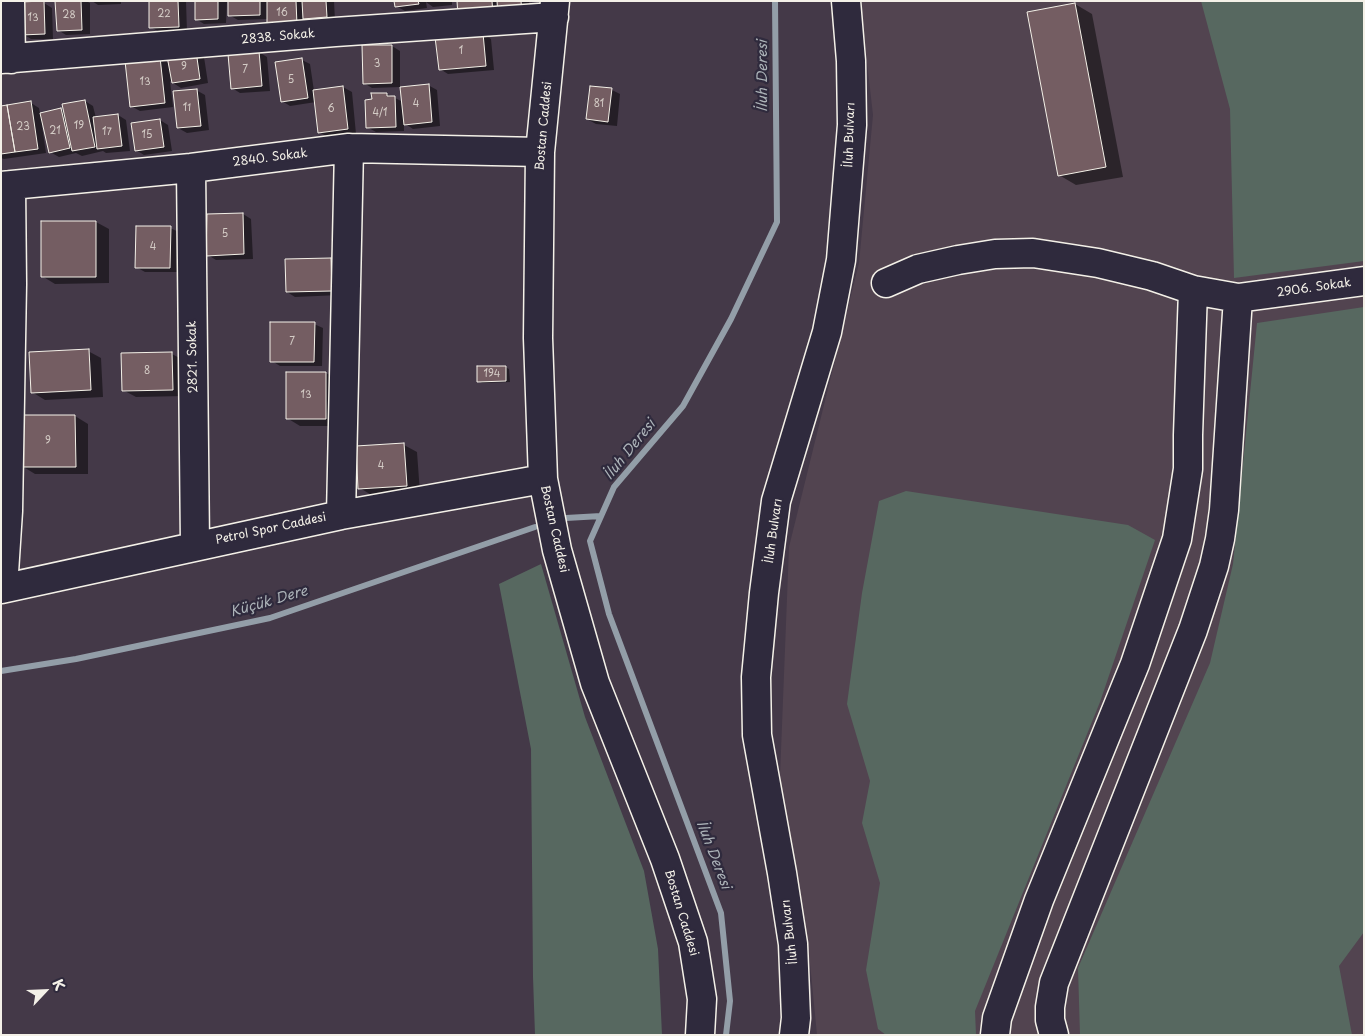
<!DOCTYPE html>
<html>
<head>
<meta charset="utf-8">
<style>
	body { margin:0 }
	#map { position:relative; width:1365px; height:1036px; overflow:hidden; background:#443948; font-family:"Playpen Sans",sans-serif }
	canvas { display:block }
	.frame { position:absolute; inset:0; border:2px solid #f4f1e8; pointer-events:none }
	.north { position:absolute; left:20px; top:966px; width:50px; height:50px; -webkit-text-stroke:4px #2f2a3d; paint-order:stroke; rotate:65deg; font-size:14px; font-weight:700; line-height:20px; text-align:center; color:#f4f1e8 }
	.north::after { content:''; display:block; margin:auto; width:18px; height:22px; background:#f4f1e8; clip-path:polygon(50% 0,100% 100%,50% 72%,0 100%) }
</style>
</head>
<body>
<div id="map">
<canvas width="1365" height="1036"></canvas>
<div class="frame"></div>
<div class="north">K</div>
</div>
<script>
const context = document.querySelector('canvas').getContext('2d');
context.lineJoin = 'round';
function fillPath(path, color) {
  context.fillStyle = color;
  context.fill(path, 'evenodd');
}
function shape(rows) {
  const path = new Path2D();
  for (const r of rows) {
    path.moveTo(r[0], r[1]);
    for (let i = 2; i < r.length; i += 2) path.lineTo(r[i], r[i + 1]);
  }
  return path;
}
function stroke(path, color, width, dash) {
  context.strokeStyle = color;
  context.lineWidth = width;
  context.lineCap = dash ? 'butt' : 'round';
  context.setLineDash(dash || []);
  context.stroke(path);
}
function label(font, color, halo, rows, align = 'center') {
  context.font = font + ' "Playpen Sans",sans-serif';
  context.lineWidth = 4.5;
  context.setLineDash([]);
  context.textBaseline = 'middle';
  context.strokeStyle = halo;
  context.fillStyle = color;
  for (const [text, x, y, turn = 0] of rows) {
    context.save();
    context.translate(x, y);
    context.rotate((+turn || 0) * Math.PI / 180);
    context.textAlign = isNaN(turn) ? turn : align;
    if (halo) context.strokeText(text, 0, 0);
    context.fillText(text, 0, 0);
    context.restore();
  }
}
const built = shape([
	[860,1,1364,1,1364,1035,817,1035,810,963,780,776,789,547,859,263,873,115]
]);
const green = shape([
	[1201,1,1364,1,1364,261,1234,278,1230,109],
	[1364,307,1364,932,1339,966,1352,1035,1080,1035,1078,968,1210,663,1233,564,1257,323],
	[906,491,1128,525,1155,540,1100,702,975,1011,976,1035,886,1035,878,1029,866,970,880,883,862,823,870,781,847,704,862,593,879,501],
	[541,564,585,717,644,871,658,949,662,1035,535,1035,533,977,531,749,499,584]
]);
const shadow = shape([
	[57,1,86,1,90,3,90,34,66,35,58,30],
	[92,1,121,1,121,4,98,5],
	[150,1,186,1,187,32,159,32,151,27],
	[196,1,227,1,226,23,204,24,196,19],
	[229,1,334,1,335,21,313,23,305,18,305,29,268,19,238,20,229,15],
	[395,1,452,1,452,5,433,7,426,2,427,8,405,11,396,6],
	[459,1,529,1,530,17],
	[44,3,52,8,53,39,31,39,23,34],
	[1075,4,1092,14,1123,177,1076,185,1059,175],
	[483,34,491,39,494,70,448,74,440,69],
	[392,46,400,51,400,87,372,88,364,83],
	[259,52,267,57,270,91,240,93,232,88],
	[196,53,204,57,208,83,181,88,170,81,173,107,140,111,131,106,160,58,170,64],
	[302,60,310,64,314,91,343,87,352,92,356,134,328,137,319,132,316,102,290,106,282,101],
	[428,85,437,90,440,126,413,129,404,123,404,131,376,132,367,127,373,101,387,94,403,102],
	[196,90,205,95,209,130,187,133,178,128],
	[612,90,620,94,617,126,596,124,587,119],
	[85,101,93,106,96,118,118,115,126,120,130,151,106,153,103,151,82,156,76,153,59,157,50,152,44,125,42,126,46,153,4,159,1,158,1,107,31,103,39,108,40,114,61,110,65,112],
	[160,120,168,125,172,151,144,155,136,150],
	[243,214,251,219,253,259,216,260,208,255],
	[96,222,109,229,109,283,55,284,42,276],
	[170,228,179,232,178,272,145,272,136,267],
	[331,259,339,264,340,295,295,297,287,292],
	[314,324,323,328,322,366,280,366,272,361],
	[88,351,101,358,103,397,45,400,32,392],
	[172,354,185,361,185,396,136,397,123,390],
	[505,367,509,369,510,382,482,383,479,381],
	[326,373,339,380,339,426,300,426,287,418],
	[23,416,75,416,88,424,88,474,35,474,22,466],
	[404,445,417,452,420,493,373,496,360,488]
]);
const stream = shape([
	[566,518,601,516],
	[1,671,76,659,270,618,535,527],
	[726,1035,730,1001,721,913,609,614,590,541,614,487,683,406,731,319,777,222,775,1]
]);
const building = shape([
	[44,1,45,34,21,35,20,2,44,1],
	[55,1,81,1,82,30,57,31,55,1],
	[149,1,178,1,179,27,149,28,149,1],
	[195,1,218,1,218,19,195,20,195,1],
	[228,1,260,1,260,15,228,16,228,1],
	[267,1,296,1,297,25,267,25,267,1],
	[302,1,326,1,327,17,303,19,302,1],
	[394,1,418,1,419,4,395,7,394,1],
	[457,1,492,1,493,14,458,16,457,1],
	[497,1,521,1,522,13,498,15,497,1],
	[1075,3,1106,167,1058,176,1027,12,1075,3],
	[483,33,486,66,439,70,435,37,483,33],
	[362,45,392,45,392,83,363,84,362,45],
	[196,51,200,79,172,83,167,56,196,51],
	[259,51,262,86,231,89,228,54,259,51],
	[160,57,165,103,130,107,125,61,160,57],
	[302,58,308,98,281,102,275,62,302,58],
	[429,84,432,122,404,125,400,87,429,84],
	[343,86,348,129,318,133,313,90,343,86],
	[590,86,612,88,608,122,586,119,590,86],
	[197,89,201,126,177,128,173,91,197,89],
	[371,93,387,93,387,96,395,96,396,127,366,128,365,100,372,99,371,93],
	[85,100,95,147,72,151,62,104,85,100],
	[31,101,38,149,15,152,7,105,31,101],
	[7,105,15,152,1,154,1,106,7,105],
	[61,108,70,148,49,153,40,113,61,108],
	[118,114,122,146,97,149,93,117,118,114],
	[160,119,164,147,135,151,131,123,160,119],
	[243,213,244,254,206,256,207,214,243,213],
	[41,221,96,221,96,277,41,277,41,221],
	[136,226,171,226,170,268,135,268,136,226],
	[331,258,332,291,286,292,285,259,331,258],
	[270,322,315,322,314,362,270,362,270,322],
	[89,349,91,390,31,393,29,352,89,349],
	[172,352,173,390,122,391,121,353,172,352],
	[477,366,506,366,506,381,477,382,477,366],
	[286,372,326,372,326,419,286,419,286,372],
	[21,415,75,415,76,467,21,467,21,415],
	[404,443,407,486,358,489,356,446,404,443]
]);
const minor = shape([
	[10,1,11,59],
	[555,1,540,152,538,338,543,479,557,550,595,683,665,859,693,942,702,999,700,1035],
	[1,59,335,32,554,17],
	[191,168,195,545],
	[1,186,191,168,349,148,540,152],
	[886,283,918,269,958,260,995,254,1033,253,1098,263,1152,276,1193,290,1238,298,1364,281],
	[341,515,349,148],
	[3,588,8,511,12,284,11,185],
	[1,589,341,515,543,479],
	[794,1035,796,1018,793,944,782,873,757,735,756,677,764,593,776,501,827,332,841,260,852,125,851,61,846,1],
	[995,1035,997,1018,1039,900,1135,664,1177,539,1188,469,1188,435,1193,290],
	[1054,1035,1050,1020,1050,1007,1054,983,1193,630,1214,566,1220,539,1224,510,1238,298]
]);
const numberNames = [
	["16",282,13],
	["22",164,14],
	["28",69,15],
	["13",33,18],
	["1",461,51],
	["3",377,64],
	["9",184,67],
	["7",245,70],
	["5",291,80],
	["13",145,82],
	["4",416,104],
	["81",599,104],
	["11",187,108],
	["6",331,109],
	["4/1",380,113],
	["19",79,126],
	["23",23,127],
	["21",55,131],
	["17",107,132],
	["15",147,135],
	["5",225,234],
	["4",153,247],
	["7",292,342],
	["8",147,371],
	["194",492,374],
	["13",306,395],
	["9",48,441],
	["4",381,466]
];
const streetNames = [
	["2838. Sokak",278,37,-5],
	["Bostan Caddesi",544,126,-85],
	["İluh Bulvarı",850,135,-88],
	["2840. Sokak",270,158,-7],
	["2906. Sokak",1314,288,-8],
	["2821. Sokak",193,357,-91],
	["Petrol Spor Caddesi",271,529,-12],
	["Bostan Caddesi",554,529,77],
	["İluh Bulvarı",774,531,-82],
	["Bostan Caddesi",681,913,73],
	["İluh Bulvarı",790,932,-97]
];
const waterNames = [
	["İluh Deresi",763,76,-90],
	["İluh Deresi",630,450,-51],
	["Küçük Dere",269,602,-16],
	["İluh Deresi",713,855,69]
];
fillPath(built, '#524450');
fillPath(green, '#576860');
fillPath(shadow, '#0007');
stroke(stream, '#939ea8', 6);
fillPath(building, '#745d62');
stroke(building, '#f4f1e8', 1);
stroke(minor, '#f4f1e8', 31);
stroke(minor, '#2f2a3d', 28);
label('10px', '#d4ccc6', null, numberNames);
label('12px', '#f4f1e8', '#2f2a3d', streetNames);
label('italic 14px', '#acb3b8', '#2f2a3d', waterNames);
</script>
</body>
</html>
